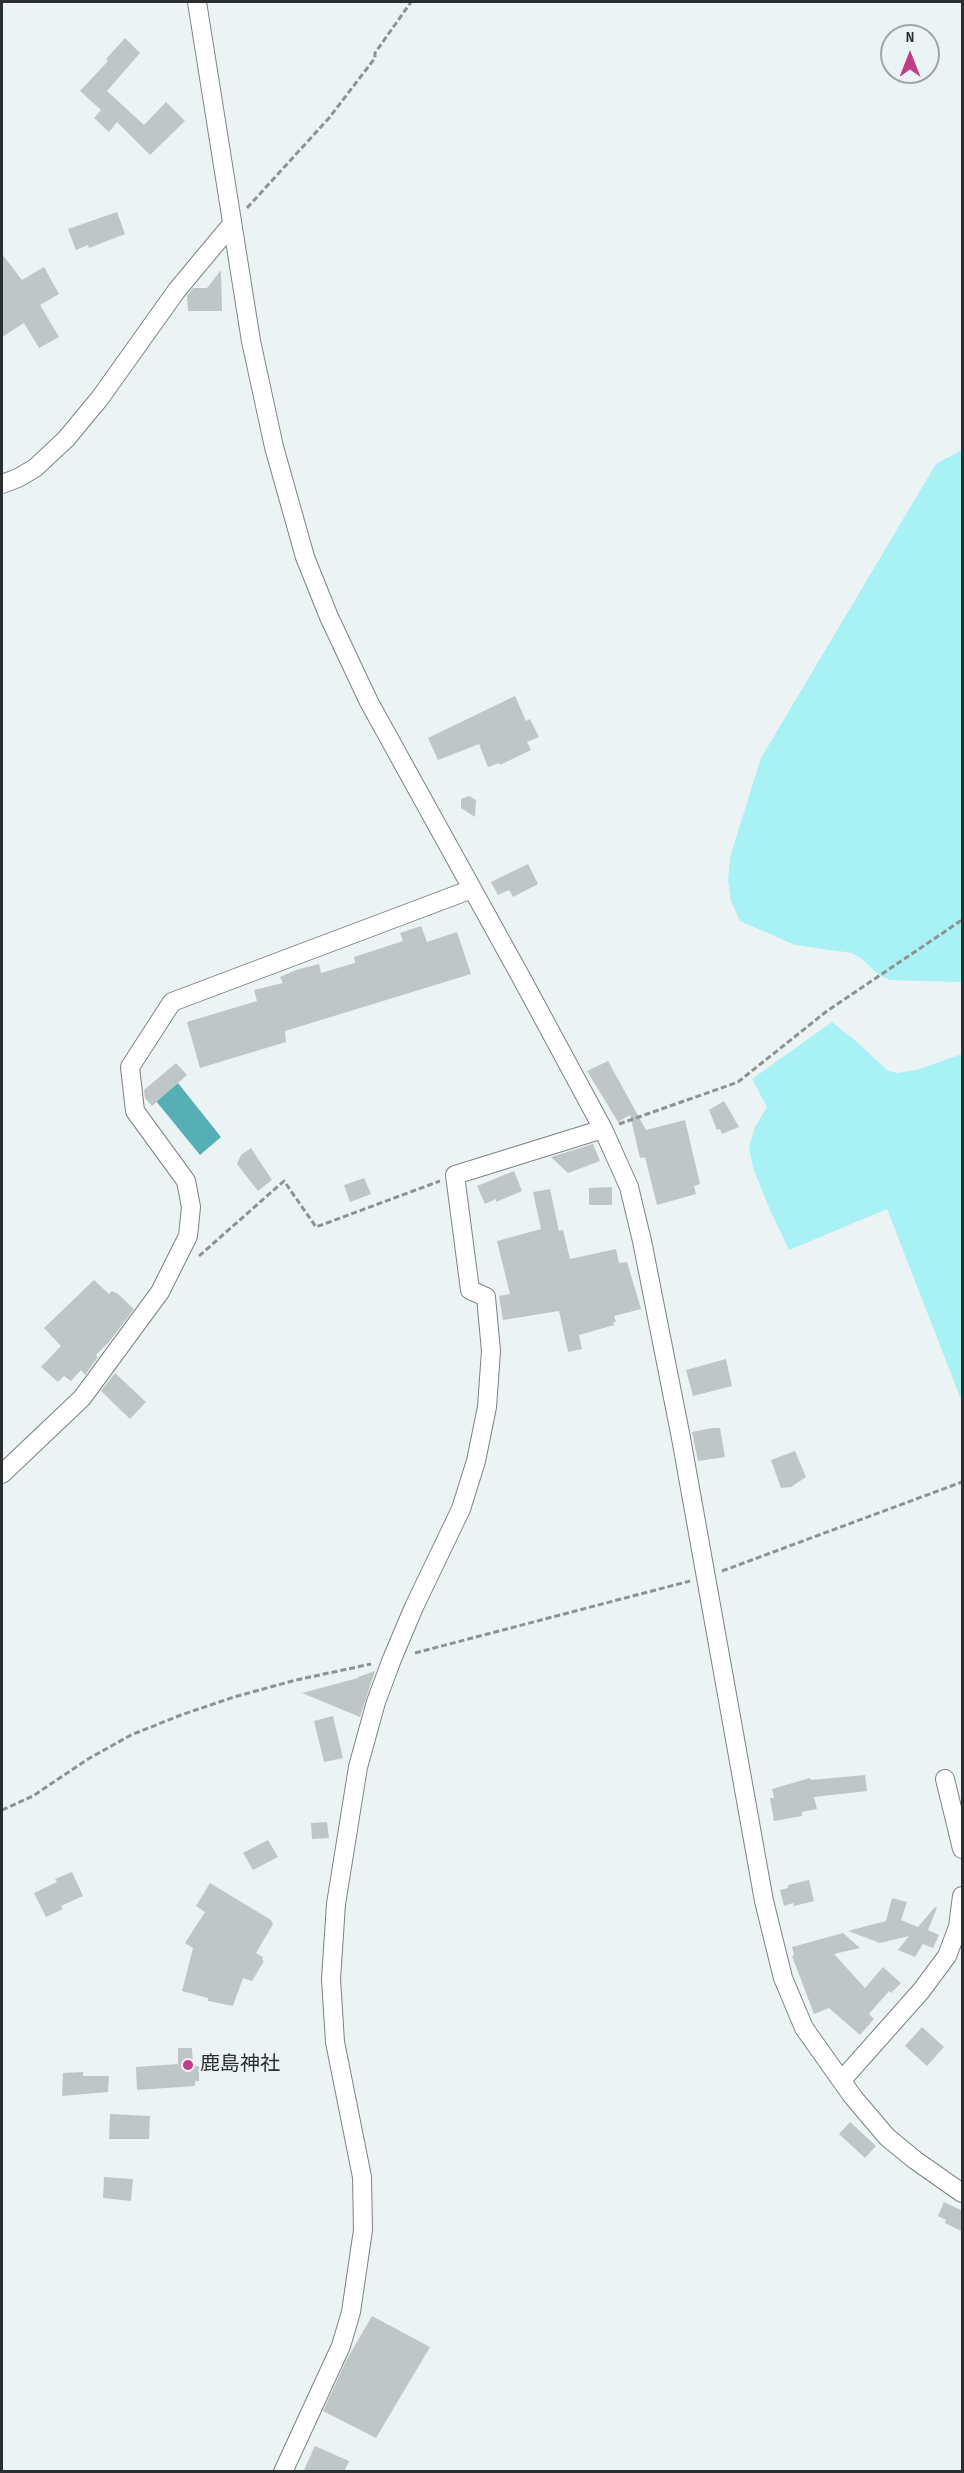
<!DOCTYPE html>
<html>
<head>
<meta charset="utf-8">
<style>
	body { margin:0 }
	#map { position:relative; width:964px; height:2473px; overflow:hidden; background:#ecf3f4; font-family:"Sofia Sans Condensed",sans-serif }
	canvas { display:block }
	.frame { position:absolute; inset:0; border:3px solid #2b2e2e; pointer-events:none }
	.north { position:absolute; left:880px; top:24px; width:60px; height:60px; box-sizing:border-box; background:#ecf3f4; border:2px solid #9fa4a5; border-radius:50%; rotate:0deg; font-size:16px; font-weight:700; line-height:24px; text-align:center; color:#2b2e2e }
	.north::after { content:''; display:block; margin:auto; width:21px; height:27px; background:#c13e84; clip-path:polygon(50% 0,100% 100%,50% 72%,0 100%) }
</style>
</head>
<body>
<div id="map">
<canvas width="964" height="2473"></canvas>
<div class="frame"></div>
<div class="north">N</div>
</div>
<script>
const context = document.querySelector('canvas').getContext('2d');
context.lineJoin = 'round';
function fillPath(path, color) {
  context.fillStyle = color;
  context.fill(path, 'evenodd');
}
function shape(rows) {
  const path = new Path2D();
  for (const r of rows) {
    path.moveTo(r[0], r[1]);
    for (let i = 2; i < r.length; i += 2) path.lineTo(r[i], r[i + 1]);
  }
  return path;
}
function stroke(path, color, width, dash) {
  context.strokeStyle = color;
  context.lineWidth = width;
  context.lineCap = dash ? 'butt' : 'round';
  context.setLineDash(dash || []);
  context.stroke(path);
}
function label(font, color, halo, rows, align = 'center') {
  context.font = font + ' "Sofia Sans Condensed","Noto Sans JP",sans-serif';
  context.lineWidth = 4.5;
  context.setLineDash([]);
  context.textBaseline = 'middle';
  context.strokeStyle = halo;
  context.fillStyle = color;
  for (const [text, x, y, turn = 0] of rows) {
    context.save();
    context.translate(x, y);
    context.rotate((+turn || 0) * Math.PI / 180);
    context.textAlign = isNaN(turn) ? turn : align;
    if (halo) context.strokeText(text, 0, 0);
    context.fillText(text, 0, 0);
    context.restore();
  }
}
const green = shape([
	[962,450,962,982,890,980,879,975,862,959,852,953,795,945,740,921,731,901,728,880,730,857,761,758,936,464],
	[832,1022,857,1042,888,1071,898,1073,920,1069,962,1054,962,1402,887,1209,789,1250,770,1210,753,1168,749,1147,755,1127,767,1107,752,1079]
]);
const water = shape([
	[178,1083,221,1137,200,1155,156,1101]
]);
const building = shape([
	[125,38,140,53,107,91,144,125,166,102,185,121,150,155,117,122,109,132,94,118,101,110,80,91,108,61,106,59],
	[117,212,125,234,89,248,88,245,76,250,68,229],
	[2,254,22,280,44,267,59,294,40,305,59,337,39,348,24,323,2,337],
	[221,270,222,311,188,311,187,296,193,288,207,288],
	[515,696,526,721,530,719,539,737,527,742,531,750,500,765,499,763,488,767,479,744,438,760,428,738],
	[469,796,476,800,475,817,461,808,461,799],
	[528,864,538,884,513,897,509,890,498,895,491,882],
	[421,926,427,942,457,932,471,974,285,1031,286,1042,200,1068,187,1022,257,1001,254,990,283,983,280,977,296,970,319,964,321,973,355,963,354,957,403,941,400,933],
	[608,1061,646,1130,685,1120,700,1184,694,1186,696,1194,657,1205,645,1157,640,1158,630,1115,618,1122,587,1071],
	[176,1063,187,1075,152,1106,145,1098,144,1090],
	[724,1101,739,1127,722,1134,720,1129,717,1130,709,1110],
	[593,1144,600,1161,568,1173,551,1157],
	[251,1148,272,1180,258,1191,237,1164,241,1155],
	[514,1171,522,1191,496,1202,496,1199,485,1204,477,1186],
	[364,1178,371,1194,350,1202,344,1185],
	[612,1187,612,1205,589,1205,589,1188],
	[550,1189,559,1231,563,1230,570,1259,616,1249,619,1263,627,1262,641,1309,614,1316,616,1322,613,1322,614,1325,579,1335,582,1349,568,1352,559,1311,503,1320,499,1296,510,1294,497,1241,541,1229,533,1192],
	[94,1280,109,1294,112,1291,118,1294,134,1309,109,1342,96,1355,98,1357,85,1375,81,1370,71,1381,64,1376,58,1382,41,1367,61,1346,44,1328],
	[726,1359,732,1386,693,1396,686,1370],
	[115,1373,146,1402,130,1419,101,1391],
	[712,1428,720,1428,725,1457,698,1461,692,1432],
	[795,1451,806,1477,791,1487,781,1488,771,1460],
	[375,1671,360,1717,302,1693,358,1678,358,1677],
	[333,1716,343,1758,324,1762,314,1721],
	[865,1775,867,1791,814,1797,817,1809,802,1812,802,1816,774,1821,770,1798,774,1798,772,1789,810,1778,811,1780],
	[327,1822,329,1838,312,1839,311,1823],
	[268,1840,278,1857,253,1870,243,1853],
	[72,1872,83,1896,61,1906,63,1909,46,1917,34,1893,57,1882,55,1879],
	[809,1880,814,1901,794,1906,793,1903,784,1906,780,1890,788,1888,788,1885],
	[210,1883,271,1920,273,1924,256,1953,263,1957,262,1960,264,1961,252,1981,243,1978,233,2006,208,2001,208,1998,182,1991,193,1948,185,1943,205,1912,196,1906],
	[892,1898,907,1902,901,1920,918,1927,935,1907,937,1908,928,1930,939,1935,933,1948,923,1944,915,1957,898,1950,909,1936,880,1943,848,1931,886,1921],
	[843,1933,860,1948,834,1954,865,1988,883,1967,901,1983,891,1993,889,1991,869,2014,874,2019,860,2035,829,2008,814,2014,792,1956,794,1955,792,1947],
	[922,2027,944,2047,927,2066,905,2046],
	[178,2048,192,2048,193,2066,199,2066,199,2081,195,2081,195,2086,137,2090,136,2067,178,2064],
	[83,2072,83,2076,109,2076,108,2092,62,2096,63,2073],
	[110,2114,150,2116,149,2139,109,2139],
	[850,2122,876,2146,865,2158,839,2134],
	[104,2177,133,2179,131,2201,103,2198],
	[944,2202,963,2211,963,2232,945,2223,946,2220,938,2216],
	[372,2316,430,2347,376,2438,323,2411,347,2359],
	[315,2446,349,2461,344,2472,303,2472]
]);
const path = shape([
	[247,208,329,118,375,58,375,53,411,2],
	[619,1124,738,1082,827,1011,962,920],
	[199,1256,284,1181,316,1227,440,1181],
	[722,1571,962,1482],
	[415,1653,690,1581],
	[2,1810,33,1796,88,1759,131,1735,181,1715,234,1697,296,1680,371,1664]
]);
const minor = shape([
	[197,2,251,341,274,447,305,557,329,617,369,702,522,979,603,1129,629,1187,642,1241,681,1438,764,1901,783,1978,804,2028,853,2097,887,2137,915,2160,962,2193],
	[2,484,18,478,35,468,66,439,100,398,177,290,232,224],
	[2,1474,82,1398,160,1292,188,1236,191,1207,186,1181,135,1111,130,1067,172,1002,472,889],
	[945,1779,962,1849],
	[842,2080,921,1991,947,1956,958,1927,962,1896],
	[283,2472,341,2346,351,2312,363,2230,362,2177,335,2042,331,1979,336,1904,358,1767,376,1702,392,1659,414,1607,461,1509,476,1461,487,1407,491,1351,486,1297,470,1290,455,1175,603,1129]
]);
const markers = [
	[188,2065,6,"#c13e84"]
];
const poiNames = [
	["鹿島神社",200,2065]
];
fillPath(green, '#a8f1f5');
fillPath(water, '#56afb5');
fillPath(building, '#bfc6c7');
stroke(minor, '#7c8383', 20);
stroke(path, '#8d9292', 3, [6, 3]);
stroke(minor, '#fff', 18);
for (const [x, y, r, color] of markers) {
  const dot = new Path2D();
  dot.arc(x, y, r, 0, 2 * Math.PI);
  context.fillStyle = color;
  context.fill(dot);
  stroke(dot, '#ecf3f4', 2);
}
label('20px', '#2b2e2e', '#ecf3f4', poiNames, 'left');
</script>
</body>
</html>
